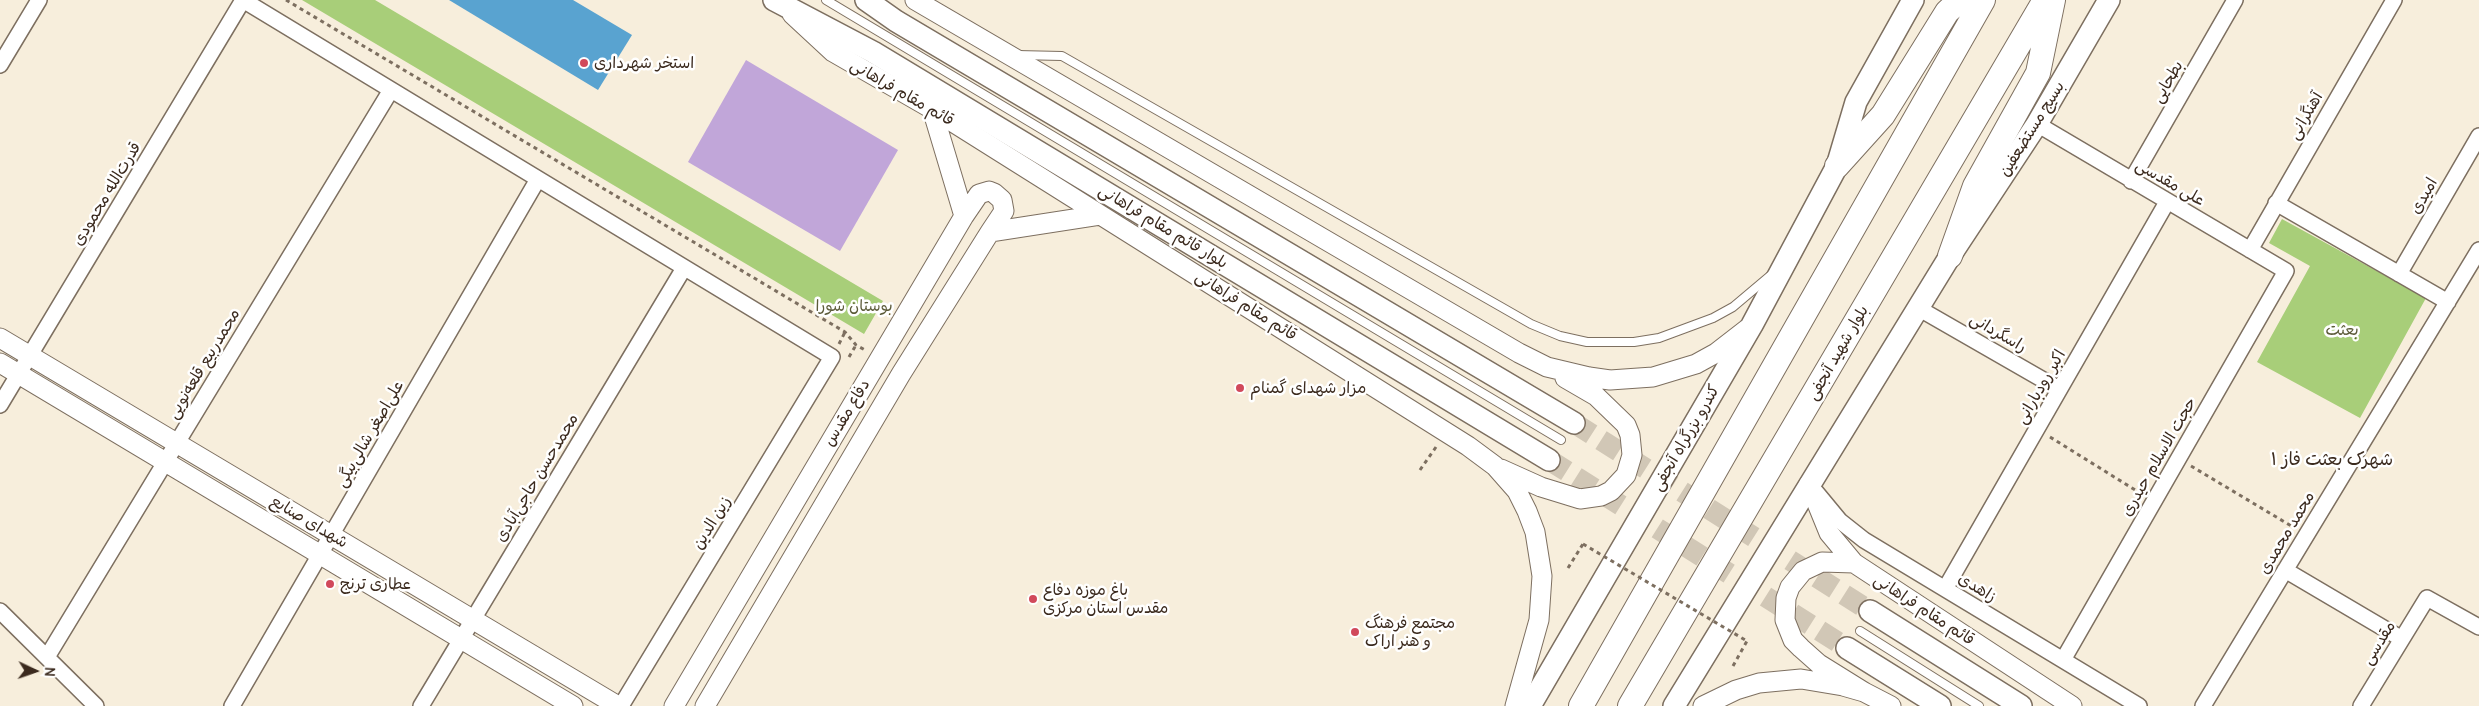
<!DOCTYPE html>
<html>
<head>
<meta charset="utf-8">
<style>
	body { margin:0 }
	#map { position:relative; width:2479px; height:706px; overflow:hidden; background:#f7eedc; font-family:Delius,sans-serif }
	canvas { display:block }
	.north { position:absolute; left:10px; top:646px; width:50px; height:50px; -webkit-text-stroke:4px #fff; paint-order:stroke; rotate:93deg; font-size:14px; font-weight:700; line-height:20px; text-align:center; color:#3b2a1e }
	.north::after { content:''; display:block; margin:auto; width:18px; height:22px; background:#3b2a1e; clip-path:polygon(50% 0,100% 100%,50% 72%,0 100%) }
</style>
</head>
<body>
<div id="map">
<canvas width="2479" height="706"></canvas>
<div class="north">N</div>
</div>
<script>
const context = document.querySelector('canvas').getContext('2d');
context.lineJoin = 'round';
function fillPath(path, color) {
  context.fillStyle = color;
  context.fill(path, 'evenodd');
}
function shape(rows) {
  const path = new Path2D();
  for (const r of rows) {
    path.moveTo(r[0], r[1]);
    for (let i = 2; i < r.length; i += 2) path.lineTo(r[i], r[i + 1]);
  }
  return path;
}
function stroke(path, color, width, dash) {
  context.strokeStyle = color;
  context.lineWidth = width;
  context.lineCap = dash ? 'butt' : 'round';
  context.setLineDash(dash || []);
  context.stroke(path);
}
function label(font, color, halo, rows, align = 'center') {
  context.font = font + ' Delius,"Playpen Sans Arabic",sans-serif';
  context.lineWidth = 5;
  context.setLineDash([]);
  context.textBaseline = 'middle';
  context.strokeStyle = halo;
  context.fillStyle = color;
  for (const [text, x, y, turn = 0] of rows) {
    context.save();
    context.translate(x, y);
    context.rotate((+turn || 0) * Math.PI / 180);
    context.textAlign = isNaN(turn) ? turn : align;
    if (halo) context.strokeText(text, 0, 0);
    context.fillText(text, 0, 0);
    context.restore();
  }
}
const green = shape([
	[302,0,375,0,883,301,864,334],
	[2282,219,2426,298,2360,418,2257,362,2310,266,2269,243]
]);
const water = shape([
	[449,0,573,0,632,35,598,90]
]);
const building = shape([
	[746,60,898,150,840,251,688,162]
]);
const secondaryTunnel = shape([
	[1574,423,1870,611],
	[1549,460,1847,648]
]);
const path = shape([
	[286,0,845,332,856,345,865,350],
	[839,344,845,332],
	[849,357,856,345],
	[2050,437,2140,493],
	[2191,466,2293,527],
	[1420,470,1436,447],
	[1568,568,1583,544],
	[1733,666,1747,641]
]);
const service = shape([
	[826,0,1561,440],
	[1017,55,1062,56,1531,324,1560,336,1587,342,1634,342,1659,338,1713,318,1733,307,1771,275],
	[1860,631,1979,706]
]);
const minor = shape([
	[243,0,832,357,621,706],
	[0,65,39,0],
	[2037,124,2286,271,2063,660],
	[2131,181,2235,0],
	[2276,203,2448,302],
	[2250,250,2394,0],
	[2399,274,2479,136],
	[1918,308,2059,389],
	[0,405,243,0],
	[1816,492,1840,521,1864,540,2139,706],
	[2285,570,2402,639],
	[1945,589,2167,202],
	[0,611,96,706],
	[47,657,391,90],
	[232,706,538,179],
	[421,706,684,268],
	[2203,706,2479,250],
	[2361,706,2427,598,2479,627]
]);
const tertiary = shape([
	[915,0,1519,353,1547,367,1589,377,1610,380,1653,377,1696,364,1716,353,1747,329],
	[792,14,833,52,932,109,1468,446,1495,466,1517,491,1527,511,1535,532,1542,576,1539,620,1515,706],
	[964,216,979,194,989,191,994,193,1002,200,1004,211,990,232],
	[0,338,618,706],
	[0,363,573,706],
	[1501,469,1541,487,1580,499,1601,496,1611,491,1626,475,1632,455,1630,435,1626,425,1596,396,1565,378],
	[1809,484,1829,533,1854,563,2072,706],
	[1854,563,1822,562,1803,571,1790,587,1786,598,1785,620,1793,640,1801,648,1819,664,1864,692],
	[674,706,964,216,932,109],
	[705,706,901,374,990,232,1100,215],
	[1703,706,1736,690,1759,683,1801,679,1843,686,1864,692,1891,706]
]);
const secondary = shape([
	[774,0,873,52,1549,460],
	[866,0,896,21,1574,423],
	[1870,611,2021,706],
	[1847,648,1940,706],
	[1530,706,1752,325,1837,166,1856,102,1913,0],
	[1674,706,1950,256,2037,124,2109,0]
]);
const primary = shape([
	[1837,166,1883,115,1947,12,1960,0],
	[1950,256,1975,186,2038,73,2053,0],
	[1581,706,1983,0],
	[1630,706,2045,0]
]);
const pathBridge = shape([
	[1583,544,1747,641]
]);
const markers = [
	[584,63,5,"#d1495b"],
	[1240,388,5,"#d1495b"],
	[330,584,5,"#d1495b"],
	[1033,599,5,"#d1495b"],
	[1355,632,5,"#d1495b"]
];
const poiNames = [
	["استخر شهرداری",594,63],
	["مزار شهدای گمنام",1250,388],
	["عطاری ترنج",340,584],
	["باغ موزه دفاع",1043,590],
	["مقدس استان مرکزی",1043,608],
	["مجتمع فرهنگ",1365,623],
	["و هنر اراک",1365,641]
];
const streetNames = [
	["بطحایی",2168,82,-60],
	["قائم مقام فراهانی",902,93,30],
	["آهنگرانی",2306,116,-60],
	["بسیج مستضعفین",2032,129,-58],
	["علی مقدسی",2170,183,30],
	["قدرت‌الله محمودی",107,194,-59],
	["امیدی",2424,196,-60],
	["بلوار قائم مقام فراهانی",1163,227,31],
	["قائم مقام فراهانی",1246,306,32],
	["راسگردانی",1998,333,30],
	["بلوار شهید آنجفی",1838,353,-60],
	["محمدربیع قلعه‌نویی",204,364,-59],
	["اکبر رودبارانی",2041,387,-60],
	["دفاع مقدس",847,413,-59],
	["علی‌اصغر شالی‌بیگی",370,434,-60],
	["کندرو بزرگراه آنجفی",1686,438,-60],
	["حجت الاسلام حیدری",2159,457,-60],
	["محمدحسن حاجی‌آبادی",537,478,-59],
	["شهدای صنایع",309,522,31],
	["زین الدین",712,523,-59],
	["محمد محمدی",2287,533,-59],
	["زاهدی",1977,588,31],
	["قائم مقام فراهانی",1924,610,33],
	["مقدسی",2379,643,-58]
];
const parkNames = [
	["بوستان شورا",854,306],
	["بعثت",2342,330]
];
const neighbourhoodNames = [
	["شهرک بعثت فاز ۱",2332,460]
];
fillPath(green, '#a8ce79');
fillPath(water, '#59a3d0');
fillPath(building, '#c1a6d9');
stroke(secondaryTunnel, '#d1c7b6', 21, [21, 11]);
stroke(service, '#7d6f60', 10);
stroke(minor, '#7d6f60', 18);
stroke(tertiary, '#7d6f60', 21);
stroke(secondary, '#7d6f60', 24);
stroke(primary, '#7d6f60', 26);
stroke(path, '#7d6f60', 3, [4, 4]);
stroke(service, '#fff', 8);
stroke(minor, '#fff', 15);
stroke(tertiary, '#fff', 19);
stroke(secondary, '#fff', 21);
stroke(primary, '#fff', 24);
stroke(pathBridge, '#7d6f60', 3, [4, 4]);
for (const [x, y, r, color] of markers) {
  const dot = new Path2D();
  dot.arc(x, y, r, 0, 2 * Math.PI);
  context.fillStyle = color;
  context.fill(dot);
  stroke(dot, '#fff', 2);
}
label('16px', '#3b2a1e', '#fff', poiNames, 'left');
label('16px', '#3b2a1e', '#fff', streetNames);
label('16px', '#5c5b39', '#fff', parkNames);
label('18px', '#3b2a1e', '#fff', neighbourhoodNames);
</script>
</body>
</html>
